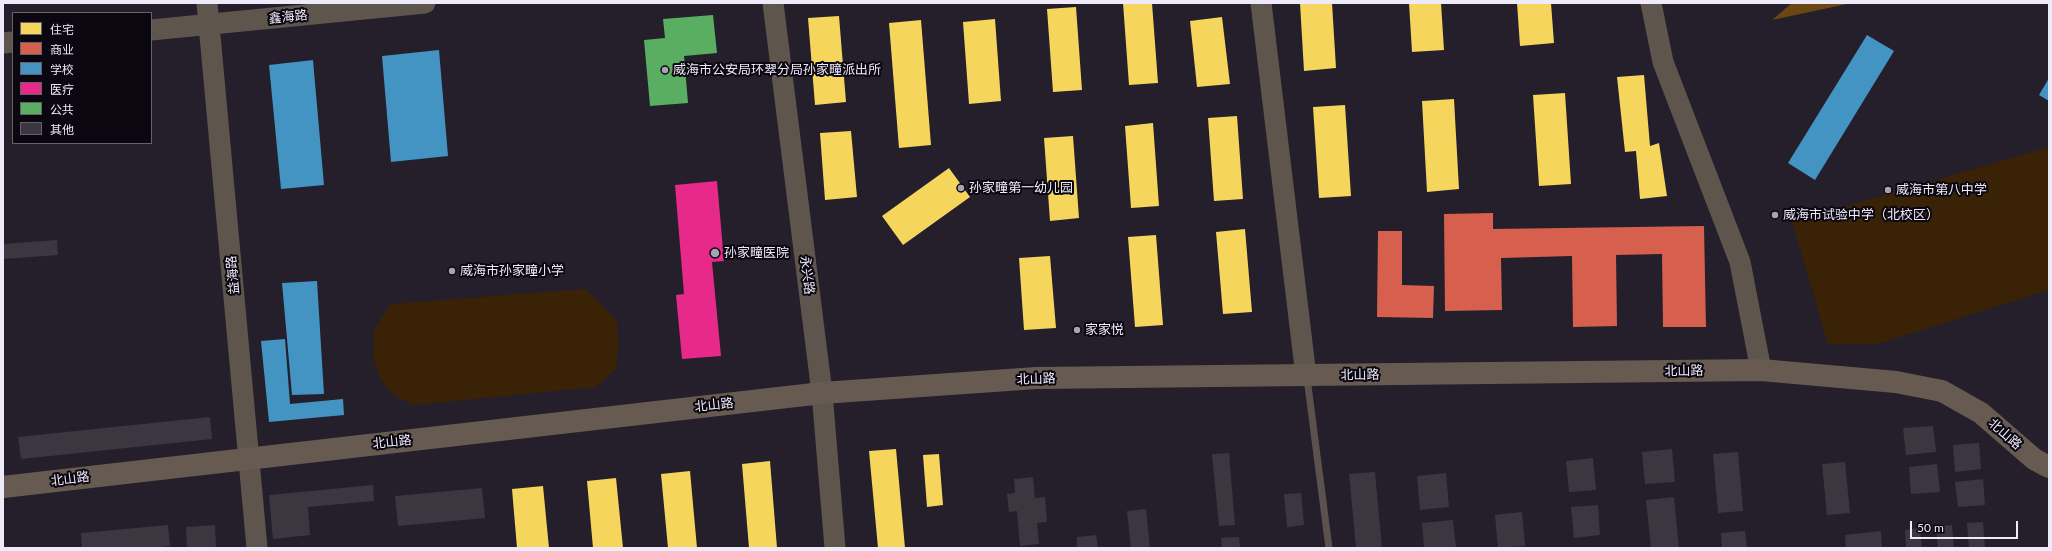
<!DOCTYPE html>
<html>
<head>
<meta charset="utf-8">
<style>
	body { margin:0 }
	#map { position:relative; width:2052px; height:551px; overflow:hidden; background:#241f2b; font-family:Lato,"Noto Sans SC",sans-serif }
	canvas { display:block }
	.frame { position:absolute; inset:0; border:4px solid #efeaf9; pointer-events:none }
	.legend { position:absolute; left:12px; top:12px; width:140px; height:132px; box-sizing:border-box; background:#0b0710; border:1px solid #66626d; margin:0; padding:5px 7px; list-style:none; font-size:12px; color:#efeaf9 }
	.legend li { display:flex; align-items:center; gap:8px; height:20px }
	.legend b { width:20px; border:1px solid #66626d }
	.scale { position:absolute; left:1910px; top:521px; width:108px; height:18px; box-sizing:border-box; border:2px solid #efeaf9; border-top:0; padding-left:5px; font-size:12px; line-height:14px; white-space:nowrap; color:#efeaf9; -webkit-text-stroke:3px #0b0710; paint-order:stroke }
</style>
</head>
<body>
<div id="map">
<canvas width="2052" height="551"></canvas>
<div class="frame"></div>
<ul class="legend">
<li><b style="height:11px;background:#f6d55c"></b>住宅</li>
<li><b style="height:11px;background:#d6604d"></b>商业</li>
<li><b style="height:11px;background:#4393c3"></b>学校</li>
<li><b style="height:11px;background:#e7298a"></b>医疗</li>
<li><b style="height:11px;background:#5aae61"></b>公共</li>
<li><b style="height:11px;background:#3b3741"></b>其他</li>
</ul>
<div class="scale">50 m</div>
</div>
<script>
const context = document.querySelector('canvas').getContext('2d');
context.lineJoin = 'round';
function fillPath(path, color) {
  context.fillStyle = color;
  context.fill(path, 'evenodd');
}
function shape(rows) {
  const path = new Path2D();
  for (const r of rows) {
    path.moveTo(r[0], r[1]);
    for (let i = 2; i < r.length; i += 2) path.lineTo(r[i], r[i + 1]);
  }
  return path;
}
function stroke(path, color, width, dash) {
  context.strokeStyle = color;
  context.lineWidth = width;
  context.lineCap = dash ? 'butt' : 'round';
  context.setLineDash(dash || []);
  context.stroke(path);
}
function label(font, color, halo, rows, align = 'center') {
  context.font = font + ' Lato,"Noto Sans SC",sans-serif';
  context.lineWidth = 4;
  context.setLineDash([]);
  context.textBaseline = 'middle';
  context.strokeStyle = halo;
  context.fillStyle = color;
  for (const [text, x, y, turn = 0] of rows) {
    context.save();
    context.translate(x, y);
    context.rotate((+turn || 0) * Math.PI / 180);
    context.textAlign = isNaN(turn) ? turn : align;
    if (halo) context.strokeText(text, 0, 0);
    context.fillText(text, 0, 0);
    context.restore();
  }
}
const green = shape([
	[2049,147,2049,290,1878,344,1828,344,1792,222],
	[585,289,597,299,617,322,619,345,616,369,596,387,414,405,393,395,381,380,373,358,374,329,391,304]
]);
const forest = shape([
	[1792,3,1852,3,1772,20]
]);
const homes = shape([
	[1123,3,1152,3,1158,83,1129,85],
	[1300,3,1332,3,1336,68,1304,71],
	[1409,3,1441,3,1444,50,1412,52],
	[1517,3,1551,3,1554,43,1520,46],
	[1076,7,1082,90,1053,92,1047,9],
	[839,16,846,102,815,105,808,18],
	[1222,17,1230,84,1197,87,1190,21],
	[995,19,1001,101,969,104,963,22],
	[921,20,931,145,899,148,889,23],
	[1644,75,1650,146,1659,143,1667,196,1640,199,1636,151,1625,152,1617,77],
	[1565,93,1571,184,1539,186,1533,95],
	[1454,99,1459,189,1427,192,1422,101],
	[1345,105,1351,196,1319,198,1313,107],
	[1237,116,1243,199,1214,201,1208,118],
	[1153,123,1159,206,1131,208,1125,126],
	[851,131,857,197,825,200,820,133],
	[1073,136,1079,218,1050,221,1044,138],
	[949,168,970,197,903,245,882,216],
	[1245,229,1252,312,1223,314,1216,232],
	[1156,235,1163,325,1135,327,1128,237],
	[1050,256,1056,328,1024,330,1019,258],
	[896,449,905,548,878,548,869,451],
	[939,454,943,505,927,507,923,455],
	[770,461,777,548,749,548,742,464],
	[690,471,697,548,668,548,661,474],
	[616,478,623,548,593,548,587,481],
	[543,486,549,548,517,548,512,489]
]);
const shops = shape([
	[1493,213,1493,229,1704,226,1706,327,1663,327,1662,254,1616,255,1617,326,1573,327,1572,256,1501,258,1502,310,1445,311,1444,214],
	[1378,231,1402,231,1402,285,1434,286,1433,318,1377,317]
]);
const schools = shape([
	[1867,35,1894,51,1815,180,1788,163],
	[439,50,448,156,391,162,382,56],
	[313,60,324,185,281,189,269,65],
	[2049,78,2049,101,2039,95],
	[317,281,324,394,292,395,282,283],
	[285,339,290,404,343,399,344,415,269,422,261,341]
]);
const health = shape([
	[717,181,724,261,712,262,721,356,682,359,676,295,684,294,675,185]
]);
const public = shape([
	[713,15,717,53,684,56,688,103,650,106,644,40,665,38,663,19]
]);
const building = shape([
	[57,240,58,255,3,259,3,244],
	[210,417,212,439,21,459,18,437],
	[1933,426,1936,452,1906,455,1903,428],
	[1979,443,1981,469,1955,472,1953,445],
	[1672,449,1675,482,1645,484,1642,452],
	[1738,452,1743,511,1718,513,1713,454],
	[1229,453,1235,525,1219,526,1212,454],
	[1593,458,1596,490,1569,492,1566,461],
	[1845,462,1850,513,1827,515,1822,464],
	[1937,464,1940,492,1911,494,1909,467],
	[1375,472,1382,548,1356,548,1349,474],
	[1446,473,1449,507,1420,510,1417,476],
	[1033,477,1035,498,1045,497,1047,522,1037,523,1039,544,1020,546,1017,511,1009,512,1007,494,1015,493,1014,479],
	[1983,479,1985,505,1958,507,1955,482],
	[373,485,374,501,308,507,310,535,273,539,269,495],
	[482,488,485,518,398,526,395,496],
	[1301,493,1304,525,1287,527,1284,494],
	[1674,497,1679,548,1651,548,1646,500],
	[1598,505,1600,535,1574,538,1571,507],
	[1146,509,1150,548,1131,548,1127,511],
	[1522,512,1525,546,1498,548,1495,515],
	[1453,520,1456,548,1424,548,1422,523],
	[1983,522,1985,548,1969,548,1967,523],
	[168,525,170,546,149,548,82,548,81,533],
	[215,525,216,548,187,548,186,527],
	[1952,525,1954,548,1938,548,1936,527],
	[1920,528,1922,548,1906,548,1905,530],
	[1745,531,1747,548,1722,548,1721,533],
	[1881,531,1882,548,1846,548,1845,535],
	[1096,535,1098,548,1077,548,1077,537],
	[1239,537,1240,548,1222,548,1221,538]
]);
const lane = shape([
	[1307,378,1329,548]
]);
const secondary = shape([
	[207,3,257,548],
	[773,3,822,393,835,548],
	[1261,3,1306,376],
	[1651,3,1663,62,1740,262,1761,370],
	[151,30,425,3],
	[3,43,13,42]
]);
const primary = shape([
	[3,487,822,393,1036,378,1761,370,1896,382,1942,391,1981,413,2034,459,2049,467]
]);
const markers = [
	[665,70,4,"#a8a3b1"],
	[961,188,4,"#a8a3b1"],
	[1888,190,4,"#a8a3b1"],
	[1775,215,4,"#a8a3b1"],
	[715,253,5,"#a8a3b1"],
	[452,271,4,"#a8a3b1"],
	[1077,330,4,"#a8a3b1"]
];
const streetNames = [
	["鑫海路",288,17,-6],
	["益海路",233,275,-95],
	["永兴路",807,275,83],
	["北山路",1684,371,-1],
	["北山路",1360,375,-1],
	["北山路",1036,379,-2],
	["北山路",714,405,-6],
	["北山路",2005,434,41],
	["北山路",392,442,-6],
	["北山路",70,479,-7]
];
const poiNames = [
	["威海市公安局环翠分局孙家疃派出所",673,70],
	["孙家疃第一幼儿园",969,188],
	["威海市第八中学",1896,190],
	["威海市试验中学（北校区）",1783,215],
	["孙家疃医院",724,253],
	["威海市孙家疃小学",460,271],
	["家家悦",1085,330]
];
fillPath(green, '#3a2206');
fillPath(forest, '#6c4514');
fillPath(homes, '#f6d55c');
fillPath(shops, '#d6604d');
fillPath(schools, '#4393c3');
fillPath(health, '#e7298a');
fillPath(public, '#5aae61');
fillPath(building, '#3b3741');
stroke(lane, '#5b524d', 7);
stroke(secondary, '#5e554c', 21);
stroke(primary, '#675b51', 22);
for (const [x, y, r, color] of markers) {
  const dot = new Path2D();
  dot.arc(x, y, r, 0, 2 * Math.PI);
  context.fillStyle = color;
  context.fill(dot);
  stroke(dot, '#0b0710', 1.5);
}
label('13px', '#efeaf9', '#0b0710', streetNames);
label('13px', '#efeaf9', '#0b0710', poiNames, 'left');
</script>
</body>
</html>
